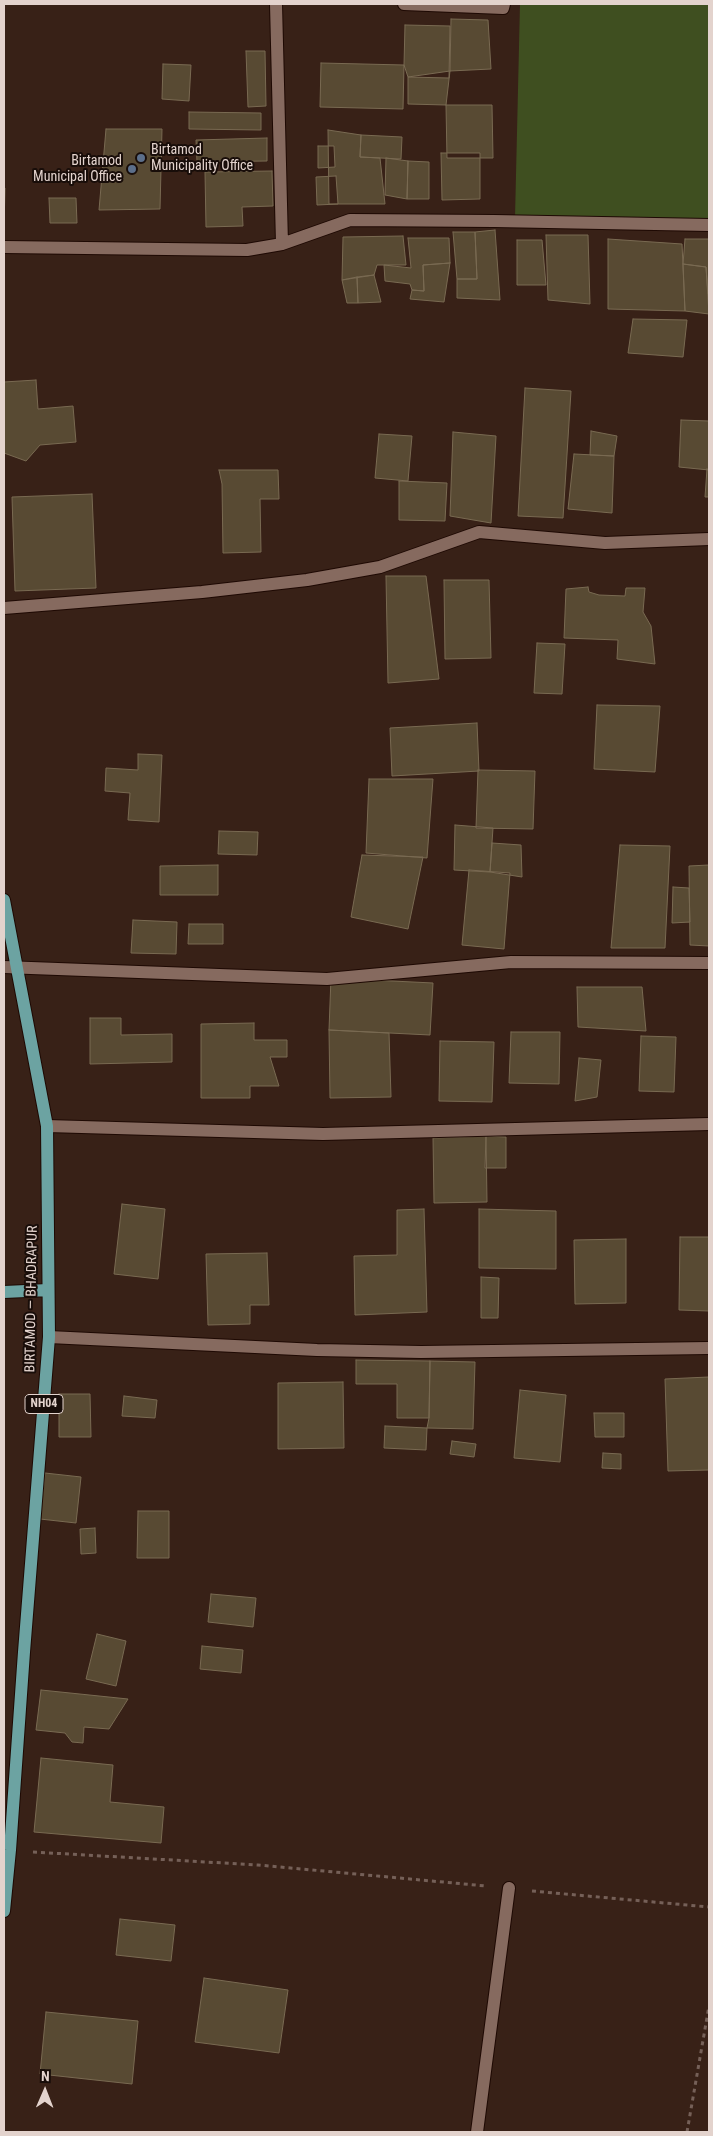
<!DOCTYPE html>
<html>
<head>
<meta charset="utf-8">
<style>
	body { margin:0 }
	#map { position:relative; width:713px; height:2136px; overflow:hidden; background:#382117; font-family:"Roboto Condensed",sans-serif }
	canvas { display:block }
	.frame { position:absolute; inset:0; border:5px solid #e3d3cd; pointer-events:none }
	.north { position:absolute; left:20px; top:2066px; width:50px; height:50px; -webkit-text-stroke:4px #180d09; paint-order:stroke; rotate:1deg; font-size:14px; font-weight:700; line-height:20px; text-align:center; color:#e3d3cd }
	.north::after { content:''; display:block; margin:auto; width:18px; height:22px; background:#e3d3cd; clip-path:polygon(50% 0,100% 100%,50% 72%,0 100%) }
</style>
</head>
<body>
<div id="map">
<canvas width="713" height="2136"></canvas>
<div class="frame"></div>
<div class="north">N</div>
</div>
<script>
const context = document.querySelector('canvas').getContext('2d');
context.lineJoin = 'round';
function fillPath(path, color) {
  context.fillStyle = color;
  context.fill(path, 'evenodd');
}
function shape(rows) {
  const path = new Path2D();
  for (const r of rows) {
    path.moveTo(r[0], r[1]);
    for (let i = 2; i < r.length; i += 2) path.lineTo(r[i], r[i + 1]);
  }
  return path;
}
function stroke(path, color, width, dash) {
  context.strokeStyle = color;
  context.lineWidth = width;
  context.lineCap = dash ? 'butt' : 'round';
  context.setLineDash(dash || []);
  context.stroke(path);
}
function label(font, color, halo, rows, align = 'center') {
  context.font = font + ' "Roboto Condensed",sans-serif';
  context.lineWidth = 4;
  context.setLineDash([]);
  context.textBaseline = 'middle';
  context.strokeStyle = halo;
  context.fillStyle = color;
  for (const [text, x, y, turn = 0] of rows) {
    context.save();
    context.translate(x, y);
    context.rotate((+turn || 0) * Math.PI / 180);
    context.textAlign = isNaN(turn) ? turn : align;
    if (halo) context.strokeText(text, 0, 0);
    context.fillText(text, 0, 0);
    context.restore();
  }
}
const green = shape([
	[520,4,709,4,709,220,515,218]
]);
const building = shape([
	[451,19,488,20,491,69,450,71,451,19],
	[405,25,450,26,449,78,408,77,404,65,405,25],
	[246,51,265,51,266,106,248,107,246,51],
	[321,63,404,65,403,109,320,107,321,63],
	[163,64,191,65,189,101,162,99,163,64],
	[450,71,446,105,408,104,408,77,450,71],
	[446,105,492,105,493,158,447,158,446,105],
	[189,112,261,113,261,130,189,129,189,112],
	[106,129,162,129,160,209,99,210,106,129],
	[328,130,361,135,360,157,380,158,385,204,329,204,328,130],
	[361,135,402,137,401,159,360,157,361,135],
	[267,138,267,161,197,162,196,140,267,138],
	[318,146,334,146,335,167,318,168,318,146],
	[441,153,480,153,480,199,442,200,441,153],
	[386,158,408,161,407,199,385,195,386,158],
	[408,161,429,162,429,199,407,199,408,161],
	[272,171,273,206,242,207,243,226,206,227,205,172,272,171],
	[336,176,338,204,317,205,316,177,336,176],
	[4,188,5,188,4,227,4,188],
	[49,198,76,198,77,223,50,223,49,198],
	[495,230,500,300,457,298,457,279,477,279,475,232,495,230],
	[453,232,475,232,477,279,457,279,453,232],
	[546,235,588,235,590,304,548,300,546,235],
	[403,236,406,265,377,265,374,275,342,280,343,237,403,236],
	[408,238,449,238,450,263,423,265,424,291,412,290,410,284,385,281,384,265,411,268,408,238],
	[608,239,682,244,685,311,608,309,608,239],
	[685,239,709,239,709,294,708,294,706,267,683,264,685,239],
	[517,240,542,240,546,285,517,285,517,240],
	[450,263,444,302,410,299,412,290,424,291,423,265,450,263],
	[683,264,706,267,709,314,685,311,683,264],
	[374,275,381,302,358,303,357,277,374,275],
	[357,277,358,303,347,303,342,280,357,277],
	[633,319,687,320,683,357,628,353,633,319],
	[36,380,38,409,73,406,76,442,40,445,26,461,4,453,4,382,36,380],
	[525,388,571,391,563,518,518,516,525,388],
	[681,420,709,421,709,470,679,467,681,420],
	[591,431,617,436,614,456,590,455,591,431],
	[453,432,496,436,491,523,450,516,453,432],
	[379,434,412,436,408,481,375,478,379,434],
	[574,454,614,456,612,513,568,509,574,454],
	[707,469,709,470,709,497,705,497,707,469],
	[219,470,278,470,279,499,260,499,261,552,223,553,222,484,219,470],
	[399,481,447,483,445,521,399,520,399,481],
	[92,494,96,588,15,591,12,497,92,494],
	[386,576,426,576,439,679,388,683,386,576],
	[444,580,489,580,491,658,445,659,444,580],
	[588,587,589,592,599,595,625,596,626,588,645,588,643,612,651,626,655,664,617,659,618,640,564,638,566,589,588,587],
	[537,643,565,644,562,694,534,693,537,643],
	[597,705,660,706,655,772,594,769,597,705],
	[477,723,479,771,392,776,390,728,477,723],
	[138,754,162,755,159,822,128,820,130,793,105,791,106,768,138,770,138,754],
	[478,770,535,771,533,829,476,828,478,770],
	[369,779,433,779,427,858,366,853,369,779],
	[455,825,493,828,490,872,454,870,455,825],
	[219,831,258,832,257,855,218,854,219,831],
	[492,843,521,845,522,877,490,872,492,843],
	[620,845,670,846,665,948,611,948,620,845],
	[362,855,423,857,408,929,351,917,362,855],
	[218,865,218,895,160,895,160,866,218,865],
	[709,865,709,946,690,945,689,866,709,865],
	[469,870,510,873,504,949,462,945,469,870],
	[673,887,689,888,690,922,672,923,673,887],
	[133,920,177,922,176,954,131,953,133,920],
	[189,924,223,924,223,944,188,944,189,924],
	[331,978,433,983,430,1035,329,1030,331,978],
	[577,987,642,987,646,1031,578,1027,577,987],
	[90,1018,121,1018,121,1035,172,1034,172,1062,90,1064,90,1018],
	[254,1023,254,1040,287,1040,287,1057,270,1057,279,1086,250,1086,250,1098,201,1098,201,1024,254,1023],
	[329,1030,389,1033,391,1097,330,1098,329,1030],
	[511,1032,560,1032,559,1084,509,1083,511,1032],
	[641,1036,676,1037,674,1092,639,1091,641,1036],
	[440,1041,494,1042,492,1102,439,1101,440,1041],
	[579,1058,601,1060,597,1097,575,1101,579,1058],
	[486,1136,487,1202,434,1203,433,1138,486,1136],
	[486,1136,506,1137,506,1168,485,1168,486,1136],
	[122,1204,165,1209,158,1279,114,1274,122,1204],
	[424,1209,427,1312,355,1315,354,1256,397,1255,397,1210,424,1209],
	[479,1209,556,1211,556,1269,479,1268,479,1209],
	[680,1237,709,1237,709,1311,679,1310,680,1237],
	[626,1239,626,1303,575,1304,574,1240,626,1239],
	[267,1253,269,1305,250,1305,250,1324,208,1325,206,1254,267,1253],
	[481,1277,499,1278,498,1318,481,1318,481,1277],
	[356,1360,430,1361,429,1418,397,1418,397,1384,356,1384,356,1360],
	[430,1361,475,1362,473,1429,427,1428,429,1418,430,1361],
	[709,1377,709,1470,668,1471,665,1379,709,1377],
	[343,1382,344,1448,278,1449,278,1383,343,1382],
	[520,1390,566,1395,560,1462,514,1458,520,1390],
	[59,1394,90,1394,91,1437,59,1437,59,1394],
	[124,1396,157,1400,155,1418,122,1416,124,1396],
	[594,1413,624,1413,624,1437,595,1437,594,1413],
	[385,1426,427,1428,426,1450,384,1448,385,1426],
	[452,1441,476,1444,474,1457,450,1454,452,1441],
	[603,1453,621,1454,621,1469,602,1468,603,1453],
	[45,1473,81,1477,76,1523,40,1519,45,1473],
	[138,1511,169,1511,169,1558,137,1558,138,1511],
	[95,1528,96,1553,81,1554,80,1529,95,1528],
	[211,1594,256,1598,253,1627,208,1622,211,1594],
	[97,1634,126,1641,116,1686,86,1679,97,1634],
	[202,1646,243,1650,241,1673,200,1669,202,1646],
	[41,1690,128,1699,109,1729,84,1727,83,1743,72,1742,65,1733,36,1730,41,1690],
	[41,1758,113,1765,110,1802,164,1807,161,1843,34,1832,41,1758],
	[120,1919,175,1925,171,1961,116,1955,120,1919],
	[204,1978,288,1990,279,2053,195,2042,204,1978],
	[46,2012,138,2021,132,2084,40,2074,46,2012]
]);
const path = shape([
	[33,1852,258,1865,486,1886],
	[532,1891,709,1907],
	[687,2132,709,2006]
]);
const minor = shape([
	[276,4,282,244],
	[404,4,503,8,504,4],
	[4,247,247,250,282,244,350,220,494,221,709,225],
	[4,608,202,592,307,580,380,567,479,532,605,543,709,539],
	[4,967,327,979,511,962,709,963],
	[47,1126,323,1134,709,1124],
	[49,1337,317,1350,421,1352,709,1348],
	[477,2132,509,1888]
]);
const major = shape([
	[4,900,47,1126,49,1337,24,1652,10,1850,4,1911],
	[4,1292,48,1290]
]);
const markers = [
	[141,158,5,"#5c6f8a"],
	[132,169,5,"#5c6f8a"]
];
const shields = [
	[44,1404,38]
];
const shieldNames = [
	["NH04",44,1404]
];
const poiNames = [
	["Birtamod",151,150],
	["Municipality Office",151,166],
	["Birtamod",122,161,"right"],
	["Municipal Office",122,177,"right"]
];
const streetNames = [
	["BIRTAMOD — BHADRAPUR",32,1299,-89]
];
fillPath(green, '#3f4f20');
fillPath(building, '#584a33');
stroke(building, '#796a52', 1);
stroke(minor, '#1e0903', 14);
stroke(major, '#1e0903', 14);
stroke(path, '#756058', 3, [4, 4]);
stroke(minor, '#866a5f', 12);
stroke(major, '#6ca3a2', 12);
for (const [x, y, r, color] of markers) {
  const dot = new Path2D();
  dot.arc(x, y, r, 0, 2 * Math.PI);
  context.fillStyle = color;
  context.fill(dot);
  stroke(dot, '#180d09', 2);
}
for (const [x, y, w] of shields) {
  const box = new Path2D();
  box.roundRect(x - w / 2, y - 9.5, w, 19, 4);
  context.fillStyle = '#180d09';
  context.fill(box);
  stroke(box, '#e3d3cd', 1);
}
label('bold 12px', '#e3d3cd', null, shieldNames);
label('14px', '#e3d3cd', '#180d09', poiNames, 'left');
label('14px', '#e3d3cd', '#180d09', streetNames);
</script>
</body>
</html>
